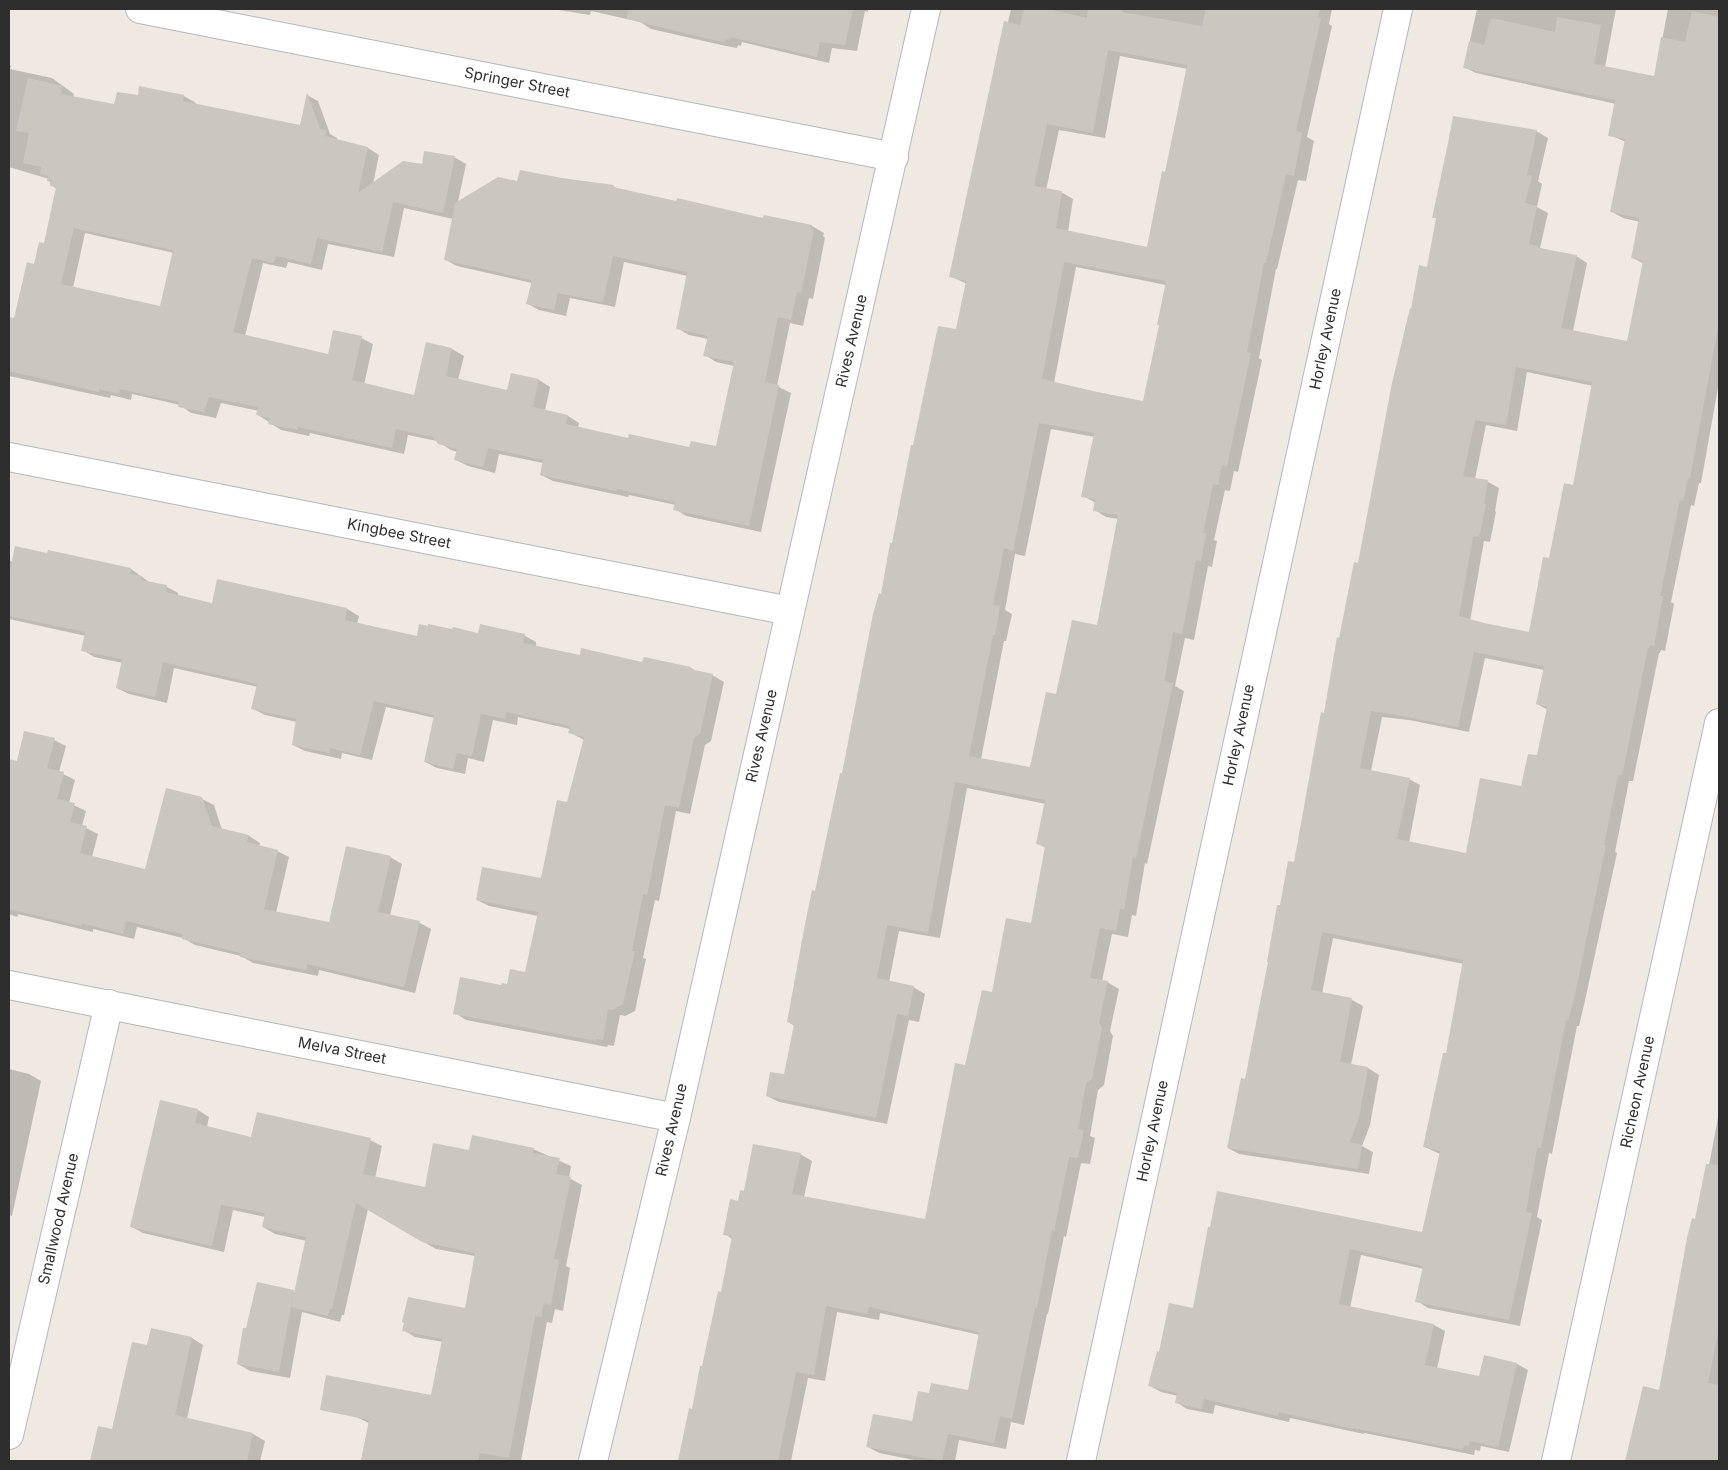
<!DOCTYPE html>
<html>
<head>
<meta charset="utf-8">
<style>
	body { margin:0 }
	#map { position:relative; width:1728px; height:1470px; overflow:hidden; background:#efe9e1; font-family:Inter,sans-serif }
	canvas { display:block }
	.frame { position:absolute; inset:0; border:10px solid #2e2e2e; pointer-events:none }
</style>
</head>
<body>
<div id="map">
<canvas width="1728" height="1470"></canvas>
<div class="frame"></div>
</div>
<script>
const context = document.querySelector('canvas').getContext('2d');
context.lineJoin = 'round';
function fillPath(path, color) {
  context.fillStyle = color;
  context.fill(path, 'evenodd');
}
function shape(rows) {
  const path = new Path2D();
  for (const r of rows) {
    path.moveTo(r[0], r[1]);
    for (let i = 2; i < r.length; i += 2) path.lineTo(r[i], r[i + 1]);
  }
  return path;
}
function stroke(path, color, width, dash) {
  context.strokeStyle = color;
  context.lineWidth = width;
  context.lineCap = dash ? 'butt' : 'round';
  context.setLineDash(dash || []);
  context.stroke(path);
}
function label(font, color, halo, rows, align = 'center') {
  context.font = font + ' Inter,sans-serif';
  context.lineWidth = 5;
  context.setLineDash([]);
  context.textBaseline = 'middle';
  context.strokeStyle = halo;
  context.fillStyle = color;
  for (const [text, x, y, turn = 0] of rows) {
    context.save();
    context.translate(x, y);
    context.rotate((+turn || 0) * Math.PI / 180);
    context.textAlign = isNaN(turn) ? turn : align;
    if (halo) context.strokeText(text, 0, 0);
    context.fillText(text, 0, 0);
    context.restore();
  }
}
const shadow = shape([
	[552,9,868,9,868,12,865,11,857,51,832,48,829,63,742,42,741,46,738,45,737,48,726,46,651,29,640,22,591,11,590,15],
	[1011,9,1332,9,1329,24,1332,26,1307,137,1314,141,1306,181,1298,180,1277,269,1276,269,1259,358,1262,360,1238,472,1234,471,1230,491,1225,490,1214,540,1217,541,1212,567,1208,566,1194,640,1185,638,1175,686,1184,691,1147,864,1145,863,1136,916,1132,915,1128,937,1112,934,1102,981,1107,982,1119,989,1110,1031,1113,1036,1104,1085,1098,1090,1090,1136,1095,1138,1090,1164,1081,1163,1066,1237,1064,1236,1048,1314,1047,1314,1024,1425,1011,1422,1006,1449,959,1440,955,1461,919,1461,879,1453,868,1447,913,1423,930,1394,969,1392,980,1335,880,1313,879,1320,837,1312,825,1381,808,1378,791,1461,680,1461,722,1293,732,1239,725,1234,745,1192,800,1154,812,1161,804,1197,926,1221,966,1067,993,994,1032,924,1046,848,1038,844,1046,804,967,788,940,938,899,931,889,982,913,987,925,994,919,1022,909,1020,887,1124,779,1102,767,1096,785,1075,795,1026,788,1022,914,446,957,331,967,284,950,276],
	[1120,56,1188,69,1166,173,1148,248,1068,232,1073,199,1061,192,1046,190,1059,130,1105,138],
	[1076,267,1166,285,1160,325,1144,402,1054,383],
	[1051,429,1095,437,1083,496,1096,503,1095,510,1106,517,1118,519,1098,626,1057,695,1031,769,981,759,1004,641,1006,641,1012,614,1005,610,1015,554,1025,556],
	[1477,9,1616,9,1605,67,1655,78,1668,9,1719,9,1719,382,1701,483,1699,483,1694,506,1691,505,1671,602,1674,604,1665,651,1661,650,1660,653,1659,653,1633,781,1629,781,1615,852,1617,853,1584,1005,1579,1026,1577,1026,1552,1154,1549,1153,1537,1217,1542,1220,1520,1326,1428,1308,1417,1301,1424,1269,1361,1255,1350,1308,1434,1325,1445,1331,1437,1369,1480,1378,1485,1357,1517,1364,1528,1370,1509,1452,1481,1446,1480,1451,1475,1450,1474,1455,1364,1433,1364,1434,1290,1418,1289,1422,1215,1405,1213,1414,1187,1409,1176,1402,1178,1396,1161,1392,1150,1386,1160,1353,1194,1309,1209,1228,1423,1233,1440,1154,1425,1147,1447,1055,1464,964,1333,938,1322,994,1352,1000,1363,1006,1351,1065,1368,1068,1379,1075,1370,1125,1362,1146,1373,1152,1369,1174,1239,1154,1228,1148,1246,1081,1281,907,1295,863,1340,639,1359,564,1412,310,1428,268,1437,219,1433,217,1536,131,1548,138,1538,181,1542,184,1537,207,1548,213,1540,248,1576,256,1587,263,1573,331,1628,342,1644,264,1633,258,1640,222,1623,218,1612,212,1626,142,1610,135,1616,104,1476,73,1464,67],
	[1527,372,1593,386,1574,487,1550,560,1530,634,1470,621,1484,541,1490,542,1496,512,1495,511,1499,488,1488,482,1475,479,1486,425,1517,431],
	[1485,658,1544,670,1537,704,1548,710,1538,757,1522,787,1467,854,1409,843,1420,785,1409,779,1371,771,1382,717,1409,720,1469,732],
	[9,65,11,66,10,69,52,78,74,94,73,97,115,105,139,97,140,88,184,96,196,103,195,105,301,127,307,95,318,101,330,134,337,138,337,140,368,148,379,155,373,184,423,165,454,157,466,164,458,202,518,183,562,179,613,186,618,189,764,220,765,216,812,226,824,233,823,236,825,238,813,299,809,298,803,326,790,323,777,386,791,393,761,532,686,516,675,509,676,505,629,495,628,497,553,481,541,475,543,463,499,454,495,473,468,466,456,460,458,452,451,450,437,441,408,435,404,454,310,433,309,436,281,430,258,415,259,411,221,403,216,418,191,413,180,405,132,394,131,400,111,395,110,398,9,376,9,319,15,320,35,265,45,245,57,189,51,185,51,182,49,179,9,167],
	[404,208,453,219,446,260,457,266,532,283,528,304,539,310,566,316,570,298,615,307,624,262,688,276,677,328,689,335,708,339,705,355,716,362,734,366,717,447,690,449,629,440,578,428,579,423,568,416,545,411,550,387,539,380,508,392,458,380,464,356,452,349,427,343,415,397,364,385,373,344,361,338,329,355,245,336,263,263,286,268,288,262,322,270,328,244,394,257],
	[85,233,174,253,161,308,73,288],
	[9,561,131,569,152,584,167,587,178,593,178,596,213,604,218,581,347,609,359,616,357,624,418,637,479,635,481,626,525,636,536,642,536,647,581,656,691,668,698,672,712,675,724,682,711,741,705,745,690,814,676,811,659,901,655,900,643,958,646,959,635,1011,625,1016,620,1015,614,1046,608,1045,607,1047,466,1020,455,1013,503,987,508,986,526,974,538,916,489,906,477,900,542,880,568,804,584,740,569,732,570,729,518,717,517,725,493,720,484,762,468,758,465,774,437,768,425,762,435,718,386,707,372,760,342,753,341,759,305,751,293,745,297,722,265,715,253,709,258,687,174,668,167,703,129,694,117,688,123,663,94,657,83,650,86,636,9,619],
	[54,740,66,746,59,772,75,780,69,803,86,811,82,826,98,834,92,857,146,871,202,799,214,805,222,830,249,836,260,843,259,846,277,851,289,857,276,913,330,923,390,857,402,864,390,916,420,923,431,929,415,993,319,970,318,976,253,963,241,956,195,945,183,938,137,927,134,939,93,929,93,932,18,914,17,917,9,914,9,760,18,763],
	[9,1069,29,1074,41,1081,12,1216,9,1215],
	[198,1110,209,1117,207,1127,252,1139,370,1140,382,1146,375,1178,426,1188,470,1152,533,1149,571,1166,569,1178,582,1185,566,1266,570,1268,563,1311,555,1309,552,1323,547,1322,521,1461,361,1461,369,1423,354,1416,432,1397,443,1342,415,1337,403,1330,466,1309,475,1256,436,1249,368,1209,344,1315,342,1315,340,1322,302,1312,290,1378,250,1371,238,1364,247,1330,293,1292,295,1293,307,1241,275,1234,263,1227,265,1217,233,1210,224,1252,143,1233,132,1227],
	[1719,1112,1719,1461,1627,1461,1644,1387,1660,1391,1707,1176],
	[192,1338,203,1345,187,1419,253,1434,265,1441,260,1461,91,1461,99,1427,113,1431,148,1347]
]);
const building = shape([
	[628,9,853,9,845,45,820,42,817,57,730,37,729,40,726,39,725,42,713,40,627,19],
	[1024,9,1048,9,1087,18,1088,9,1122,9,1122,12,1202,26,1206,9,1320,9,1318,17,1321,18,1296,131,1302,133,1294,176,1286,174,1266,263,1264,263,1247,352,1251,353,1227,466,1222,465,1218,485,1213,484,1203,533,1206,534,1201,561,1196,560,1182,634,1173,632,1164,681,1173,683,1136,858,1133,857,1124,910,1120,909,1116,931,1100,928,1090,978,1108,981,1099,1023,1102,1028,1092,1079,1086,1083,1078,1129,1084,1130,1078,1158,1069,1157,1054,1231,1052,1230,1037,1308,1035,1308,1012,1419,1000,1416,994,1443,948,1434,942,1461,866,1447,873,1414,912,1421,918,1391,929,1393,931,1383,968,1390,979,1332,869,1307,867,1314,826,1306,814,1375,796,1372,778,1461,678,1461,689,1408,692,1409,700,1366,702,1366,718,1291,721,1292,732,1236,723,1235,730,1199,738,1201,740,1190,744,1191,753,1144,801,1153,792,1194,925,1219,955,1063,965,1065,982,990,992,992,1006,918,1031,923,1045,846,1036,844,1045,800,955,782,928,933,887,925,877,978,914,986,908,1016,897,1014,876,1118,766,1096,770,1072,784,1074,794,1024,787,1022,805,924,812,890,815,891,840,773,842,773,873,614,879,593,881,594,890,543,892,543,911,445,913,445,938,326,956,329,966,281,949,277,1004,21,1020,25],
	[1108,50,1187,65,1165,172,1162,171,1147,247,1056,228,1062,191,1034,186,1047,124,1093,133],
	[1064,262,1166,281,1157,325,1159,325,1143,401,1097,392,1042,379],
	[1039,423,1094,433,1081,497,1095,499,1093,511,1118,515,1097,625,1072,620,1056,694,1046,692,1030,767,969,756,993,635,995,635,1000,606,993,605,1004,548,1013,551],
	[1692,11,1719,17,1719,322,1690,478,1688,478,1683,501,1680,500,1660,596,1663,596,1654,646,1650,645,1649,648,1648,648,1622,776,1618,775,1604,845,1606,845,1574,999,1568,1021,1566,1020,1541,1148,1537,1148,1526,1212,1532,1213,1509,1320,1415,1302,1423,1266,1350,1249,1339,1304,1434,1324,1425,1365,1479,1376,1484,1355,1517,1363,1498,1447,1470,1441,1469,1446,1464,1445,1463,1450,1353,1428,1353,1429,1279,1412,1278,1416,1204,1399,1202,1409,1175,1403,1177,1393,1148,1386,1157,1351,1159,1352,1169,1303,1193,1308,1208,1227,1210,1227,1217,1191,1422,1232,1440,1151,1423,1147,1443,1053,1446,1053,1463,960,1322,932,1311,990,1352,998,1340,1062,1368,1067,1359,1118,1350,1142,1362,1145,1358,1169,1227,1148,1241,1078,1245,1079,1268,962,1267,962,1277,905,1280,905,1288,861,1294,862,1321,712,1324,713,1337,637,1339,638,1354,562,1358,563,1392,383,1410,308,1411,309,1419,265,1427,267,1436,218,1432,218,1448,143,1453,116,1537,130,1527,175,1532,176,1525,203,1537,206,1529,244,1538,246,1538,248,1577,255,1561,328,1627,341,1643,261,1631,258,1639,218,1610,212,1625,139,1608,136,1615,100,1463,68,1469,41,1484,45,1490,21,1492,18,1555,32,1557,17,1601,25,1594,64,1654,76,1661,37,1685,42],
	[1516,367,1592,382,1573,485,1564,483,1549,558,1543,557,1529,632,1484,623,1459,616,1473,536,1479,537,1486,504,1484,504,1488,480,1463,476,1475,420,1506,425],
	[1474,652,1544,666,1536,704,1547,707,1537,755,1528,754,1521,786,1480,778,1466,853,1397,839,1410,778,1360,768,1371,711,1396,715,1458,727],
	[28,78,62,86,61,94,114,104,117,92,138,95,139,86,184,95,183,101,300,125,307,93,320,129,326,130,325,136,368,147,358,193,403,161,422,164,424,151,455,156,443,213,393,202,382,252,317,238,311,264,276,256,274,263,252,258,233,332,328,354,333,330,362,336,352,380,414,395,426,342,452,348,446,376,507,390,511,373,539,379,533,407,568,415,566,424,628,438,629,434,689,447,691,441,716,446,734,362,703,356,708,336,676,329,687,272,613,256,603,302,558,293,554,310,526,304,532,280,444,260,455,203,498,177,517,181,520,170,562,178,614,185,613,187,676,201,677,198,763,218,764,215,812,225,811,229,814,230,801,293,797,292,791,320,778,317,765,382,779,385,749,526,673,510,675,502,617,489,617,491,540,475,543,460,488,448,483,467,454,460,457,449,438,444,433,437,396,429,392,448,298,427,298,430,268,424,270,418,256,415,258,407,209,397,204,412,178,407,179,402,120,389,119,394,99,389,99,392,9,371,9,317,14,318,27,262,34,264,39,242,44,243,56,187,50,186,50,182,47,181,48,176,40,174,41,167,23,163,29,133,16,131],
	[74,228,173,250,160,306,61,284],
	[15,546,47,553,48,550,131,568,130,574,142,576,141,580,167,585,166,592,212,603,217,579,347,608,345,620,417,636,419,624,428,626,428,624,452,629,453,627,478,633,480,624,525,634,523,643,580,655,581,648,642,662,644,657,691,667,690,669,713,674,700,734,694,738,679,808,665,805,647,895,643,894,632,951,635,951,623,1004,612,1010,608,1009,603,1040,596,1039,596,1041,453,1014,460,977,501,985,502,983,507,984,510,969,525,972,538,912,476,900,482,867,541,878,557,800,567,802,584,737,568,733,570,726,506,712,505,719,481,714,472,756,457,753,453,769,424,762,434,715,374,701,360,755,330,748,329,753,292,745,296,719,251,709,257,684,163,662,155,697,116,688,122,659,81,651,85,632,9,616,9,575],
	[24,731,55,738,47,768,64,772,57,799,75,803,70,822,87,826,80,853,145,869,166,788,202,797,212,826,249,835,247,842,278,850,264,909,329,922,346,846,391,856,378,912,420,921,404,987,307,964,306,970,240,957,241,953,182,939,183,934,126,921,123,934,82,923,81,926,9,909,9,759,17,761],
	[160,1100,198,1109,195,1123,251,1137,257,1112,371,1138,363,1174,425,1187,433,1143,469,1150,472,1135,534,1148,532,1153,560,1158,556,1174,571,1177,554,1259,559,1260,551,1305,544,1303,541,1317,535,1316,509,1458,480,1453,478,1461,361,1461,369,1420,320,1410,326,1375,431,1395,442,1339,402,1331,404,1323,402,1322,408,1297,465,1308,475,1253,422,1242,356,1203,332,1309,330,1309,328,1316,291,1307,306,1237,262,1227,265,1213,221,1205,212,1246,130,1227],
	[1706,1164,1719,1165,1719,1328,1708,1383,1719,1385,1719,1461,1625,1461,1643,1386,1659,1390,1687,1238,1692,1218,1695,1219],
	[257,1282,294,1290,279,1372,237,1364,243,1328,246,1328],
	[151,1328,192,1337,175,1415,253,1433,247,1461,90,1461,98,1426,112,1429,132,1342,147,1345]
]);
const street = shape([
	[140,9,894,157],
	[9,457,790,611],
	[9,985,676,1118],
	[9,1435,109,1004],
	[1081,1461,1398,9],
	[1556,1461,1719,723]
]);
const secondary = shape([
	[593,1461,676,1118,926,9]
]);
const streetNames = [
	["Springer Street",517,83,11],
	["Horley Avenue",1326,339,-78],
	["Rives Avenue",852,341,-77],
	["Kingbee Street",399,534,11],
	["Horley Avenue",1239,735,-78],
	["Rives Avenue",762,736,-77],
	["Melva Street",342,1051,11],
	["Richeon Avenue",1638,1092,-78],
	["Rives Avenue",672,1130,-77],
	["Horley Avenue",1153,1131,-78],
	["Smallwood Avenue",59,1219,-77]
];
fillPath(shadow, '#0003');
fillPath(building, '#cbc7bf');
stroke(street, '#b4b7c1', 30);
stroke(secondary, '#b4b7c1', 30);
stroke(street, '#fff', 28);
stroke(secondary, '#fff', 28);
label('15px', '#2e2e2e', '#fff', streetNames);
</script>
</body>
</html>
